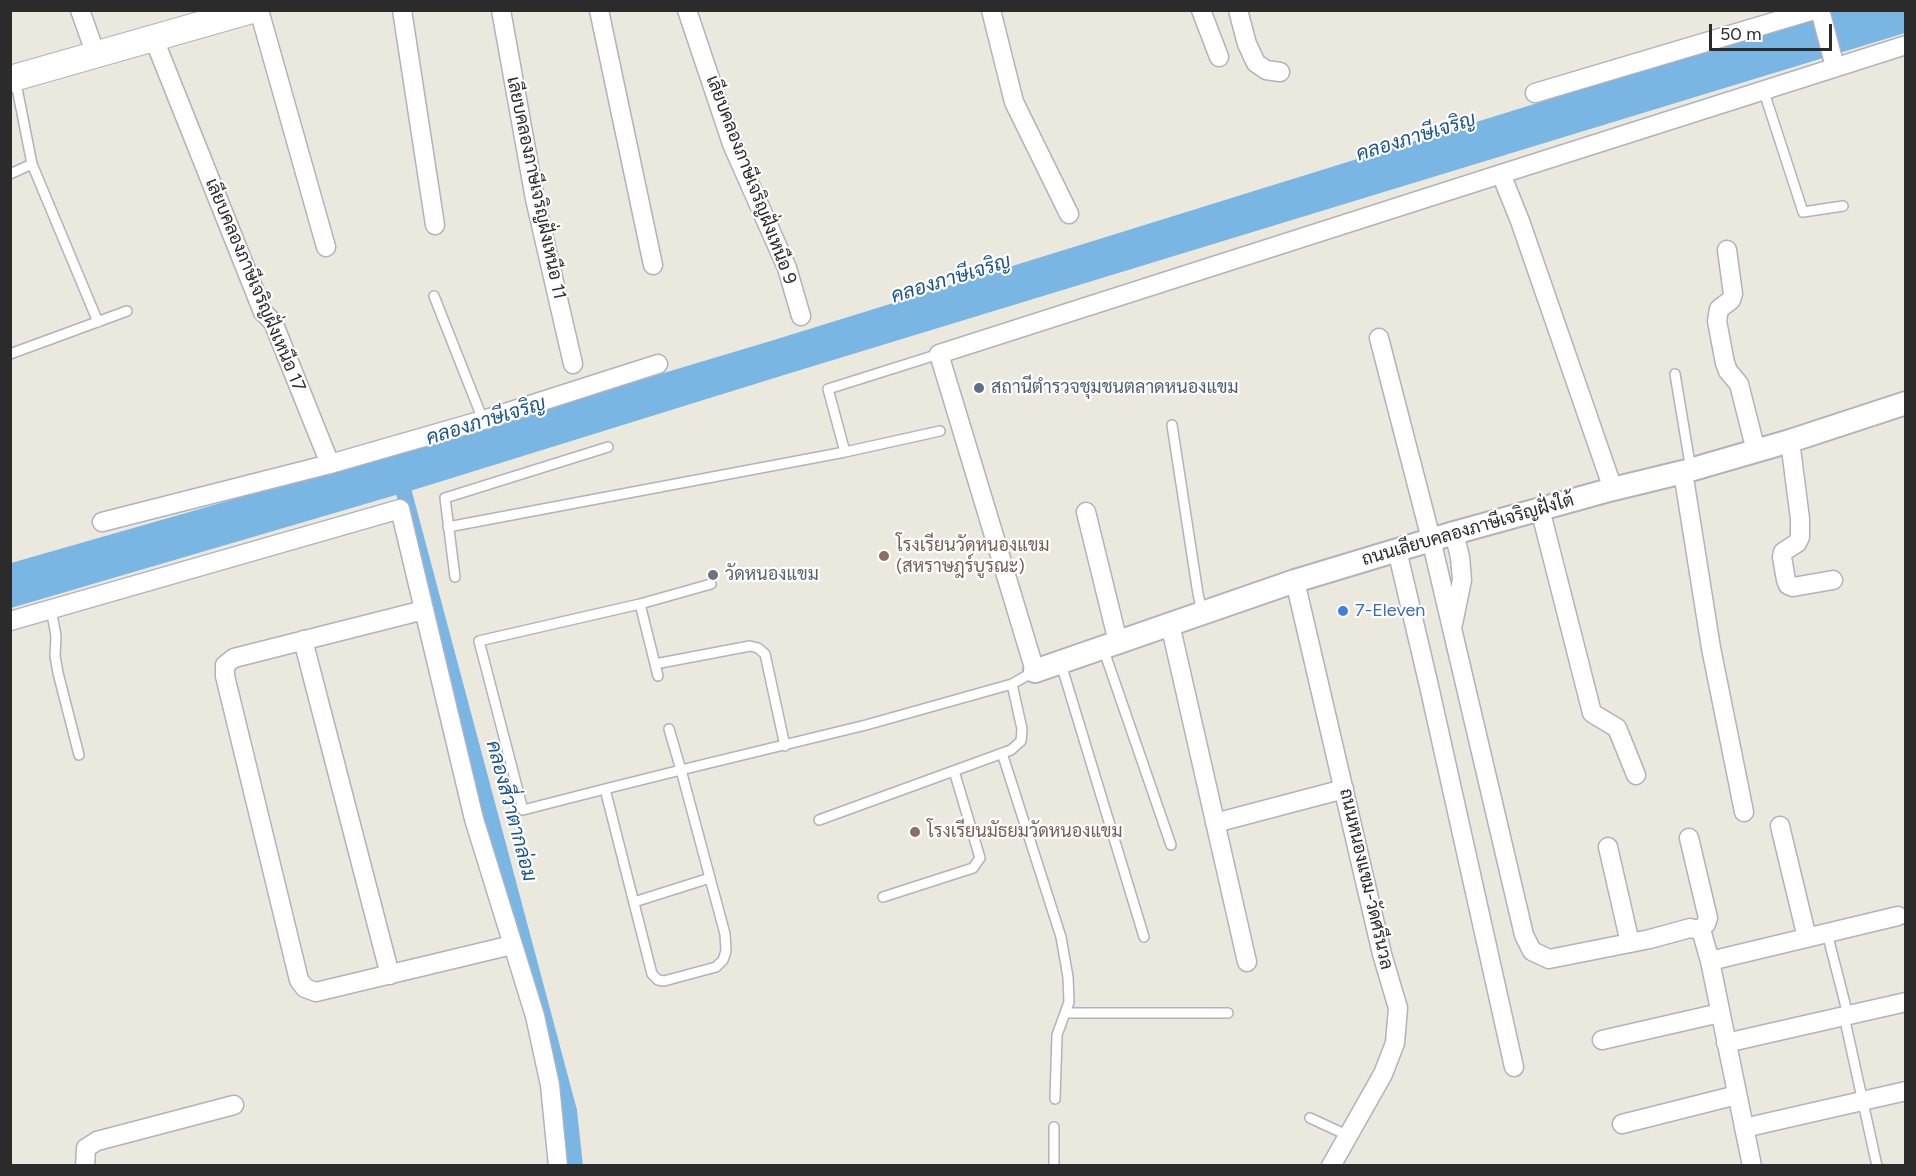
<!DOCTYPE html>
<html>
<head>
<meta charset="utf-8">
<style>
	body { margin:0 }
	#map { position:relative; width:1916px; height:1176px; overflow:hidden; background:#ebe8de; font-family:Figtree,sans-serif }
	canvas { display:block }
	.frame { position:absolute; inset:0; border:12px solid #2b2b2b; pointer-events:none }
	.scale { position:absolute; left:1709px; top:24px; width:123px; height:27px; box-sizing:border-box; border:3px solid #2b2b2b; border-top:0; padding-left:8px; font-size:18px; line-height:21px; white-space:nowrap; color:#2b2b2b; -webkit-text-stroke:4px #fff; paint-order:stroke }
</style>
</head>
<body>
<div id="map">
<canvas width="1916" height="1176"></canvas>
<div class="frame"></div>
<div class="scale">50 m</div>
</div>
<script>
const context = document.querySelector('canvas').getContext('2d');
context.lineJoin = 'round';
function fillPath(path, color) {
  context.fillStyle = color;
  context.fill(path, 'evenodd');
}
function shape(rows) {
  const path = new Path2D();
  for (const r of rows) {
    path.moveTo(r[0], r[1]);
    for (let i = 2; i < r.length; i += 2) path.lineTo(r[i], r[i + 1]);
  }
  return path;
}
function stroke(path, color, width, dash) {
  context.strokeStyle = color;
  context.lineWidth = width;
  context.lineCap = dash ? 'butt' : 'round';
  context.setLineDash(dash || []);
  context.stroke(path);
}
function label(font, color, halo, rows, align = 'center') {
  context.font = font + ' Figtree,Sarabun,sans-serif';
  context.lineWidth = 4.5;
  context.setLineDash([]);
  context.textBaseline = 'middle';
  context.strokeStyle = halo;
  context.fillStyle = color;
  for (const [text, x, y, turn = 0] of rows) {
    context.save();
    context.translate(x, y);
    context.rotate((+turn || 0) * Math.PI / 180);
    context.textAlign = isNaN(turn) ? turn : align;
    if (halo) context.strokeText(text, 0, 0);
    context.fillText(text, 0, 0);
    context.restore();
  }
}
const water = shape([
	[1834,11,1905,11,1905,33,784,375,423,487,11,608,11,563,413,448,774,340]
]);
const canal = shape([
	[399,474,569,1111,575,1166]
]);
const service = shape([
	[15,78,32,164,98,322],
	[1763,89,1803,212,1843,206],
	[10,174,32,164],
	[434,296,483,420],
	[10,354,127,311],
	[1675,374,1691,470],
	[1172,425,1198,594,1202,612],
	[845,452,940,431],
	[448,527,845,452,828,389,939,354],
	[455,577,445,498,608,447],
	[640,604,711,584],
	[51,609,56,636,55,656,58,673,79,755],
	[1103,648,1171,845],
	[655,664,750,646,758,648,765,654,785,746],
	[1061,664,1144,937],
	[669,729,681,770,866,725,1012,684,1035,671],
	[1002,753,1061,937,1068,977,1069,1002,1057,1035,1055,1099],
	[681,770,725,934,726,951,723,960,716,967,664,981,658,980,652,974,605,789,681,770],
	[605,789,523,810,479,641,640,604,658,676],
	[819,820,1011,750,1021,741,1022,729,1012,684],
	[883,897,973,868,980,858,954,771],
	[634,902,710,878],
	[1827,933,1848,1015],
	[1065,1013,1228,1013],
	[1844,1016,1877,1166],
	[1310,1118,1349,1136],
	[1054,1166,1054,1127]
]);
const minor = shape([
	[80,10,96,55],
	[259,10,326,247],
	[402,10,435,225],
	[501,10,535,199,573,364],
	[599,10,653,265],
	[687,10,732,144,787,268,801,316],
	[991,10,1014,102,1069,214],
	[1201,10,1219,57],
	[1238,10,1247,44,1256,63,1266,70,1280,72],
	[1820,10,1835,67],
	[154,39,263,312,273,322,330,464],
	[1535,93,1814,10],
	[1501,174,1906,45],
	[1727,250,1733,294,1731,300,1719,309,1717,321,1725,363,1728,371,1739,384,1756,451],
	[1379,338,1431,539,1524,935,1532,951,1549,959,1650,939,1690,928,1699,930,1702,933,1710,961,1752,1166],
	[1790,441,1800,519,1800,537,1797,543,1783,552,1782,557,1786,580,1788,585,1793,587,1833,580],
	[1683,472,1711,648,1744,812],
	[1540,509,1592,713,1617,728,1636,775],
	[1086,512,1118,642],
	[102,522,330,464,483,420,658,364],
	[1397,550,1429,686,1514,1067],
	[1295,581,1382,954,1398,1008,1395,1043,1383,1074,1331,1166],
	[424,610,234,658,225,665,225,676,299,980,305,988,316,992,512,945],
	[10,621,400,509,474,819,535,1016,550,1085,558,1166],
	[1170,624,1247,962],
	[1453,624,1462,580,1460,557,1454,533],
	[303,640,390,975],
	[1035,671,939,354,1501,174,1520,221,1613,489],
	[1215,823,1344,789],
	[1780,826,1807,938],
	[1689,838,1708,918,1706,924,1699,930],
	[1608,847,1630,943],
	[1710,961,1898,916],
	[1602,1040,1720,1013],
	[1726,1043,1906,1002],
	[1622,1124,1737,1095],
	[1744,1128,1906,1091],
	[85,1166,86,1148,97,1141,234,1105]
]);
const tertiary = shape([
	[1035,671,1295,581,1454,533,1613,489,1683,472,1790,441,1906,403]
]);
const secondary = shape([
	[10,79,252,10]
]);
const markers = [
	[979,388,6,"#5c6f8a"],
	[884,556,6,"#8d6e63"],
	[713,575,6,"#6b7280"],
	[1343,611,6,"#3f7fe0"],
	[915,832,6,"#8d6e63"]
];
const streetNames = [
	["เลียบคลองภาษีเจริญฝั่งเหนือ 9",751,180,69],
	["เลียบคลองภาษีเจริญฝั่งเหนือ 11",536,188,78],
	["เลียบคลองภาษีเจริญฝั่งเหนือ 17",255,285,67],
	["ถนนเลียบคลองภาษีเจริญฝั่งใต้",1468,530,-16],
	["ถนนหนองแขม-วัดศรีนวล",1366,879,77]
];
const serviceNames = [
	["สถานีตำรวจชุมชนตลาดหนองแขม",991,388]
];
const educationNames = [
	["โรงเรียนวัดหนองแขม",896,546],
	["(สหราษฎร์บูรณะ)",896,567],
	["โรงเรียนมัธยมวัดหนองแขม",927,832]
];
const worshipNames = [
	["วัดหนองแขม",725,575]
];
const shopNames = [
	["7-Eleven",1355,611]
];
const waterNames = [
	["คลองภาษีเจริญ",1416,137,-17],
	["คลองภาษีเจริญ",951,279,-17],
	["คลองภาษีเจริญ",486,421,-17],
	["คลองสี่วาตากล่อม",511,811,75]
];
fillPath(water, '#7ab6e4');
stroke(canal, '#7ab6e4', 16);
stroke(service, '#b1b2bd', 12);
stroke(minor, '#b1b2bd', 21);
stroke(tertiary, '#b1b2bd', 26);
stroke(secondary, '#b1b2bd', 28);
stroke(service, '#fff', 9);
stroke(minor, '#fff', 18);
stroke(tertiary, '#fff', 22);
stroke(secondary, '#fff', 26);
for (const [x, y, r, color] of markers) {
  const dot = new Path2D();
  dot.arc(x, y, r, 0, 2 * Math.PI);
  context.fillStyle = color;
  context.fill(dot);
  stroke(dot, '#fff', 2);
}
label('18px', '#2b2b2b', '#fff', streetNames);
label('18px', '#4e5e75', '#fff', serviceNames, 'left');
label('18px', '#785e54', '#fff', educationNames, 'left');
label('18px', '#5b616d', '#fff', worshipNames, 'left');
label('18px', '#366cbe', '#fff', shopNames, 'left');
label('italic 20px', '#195390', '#fff', waterNames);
</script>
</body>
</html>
